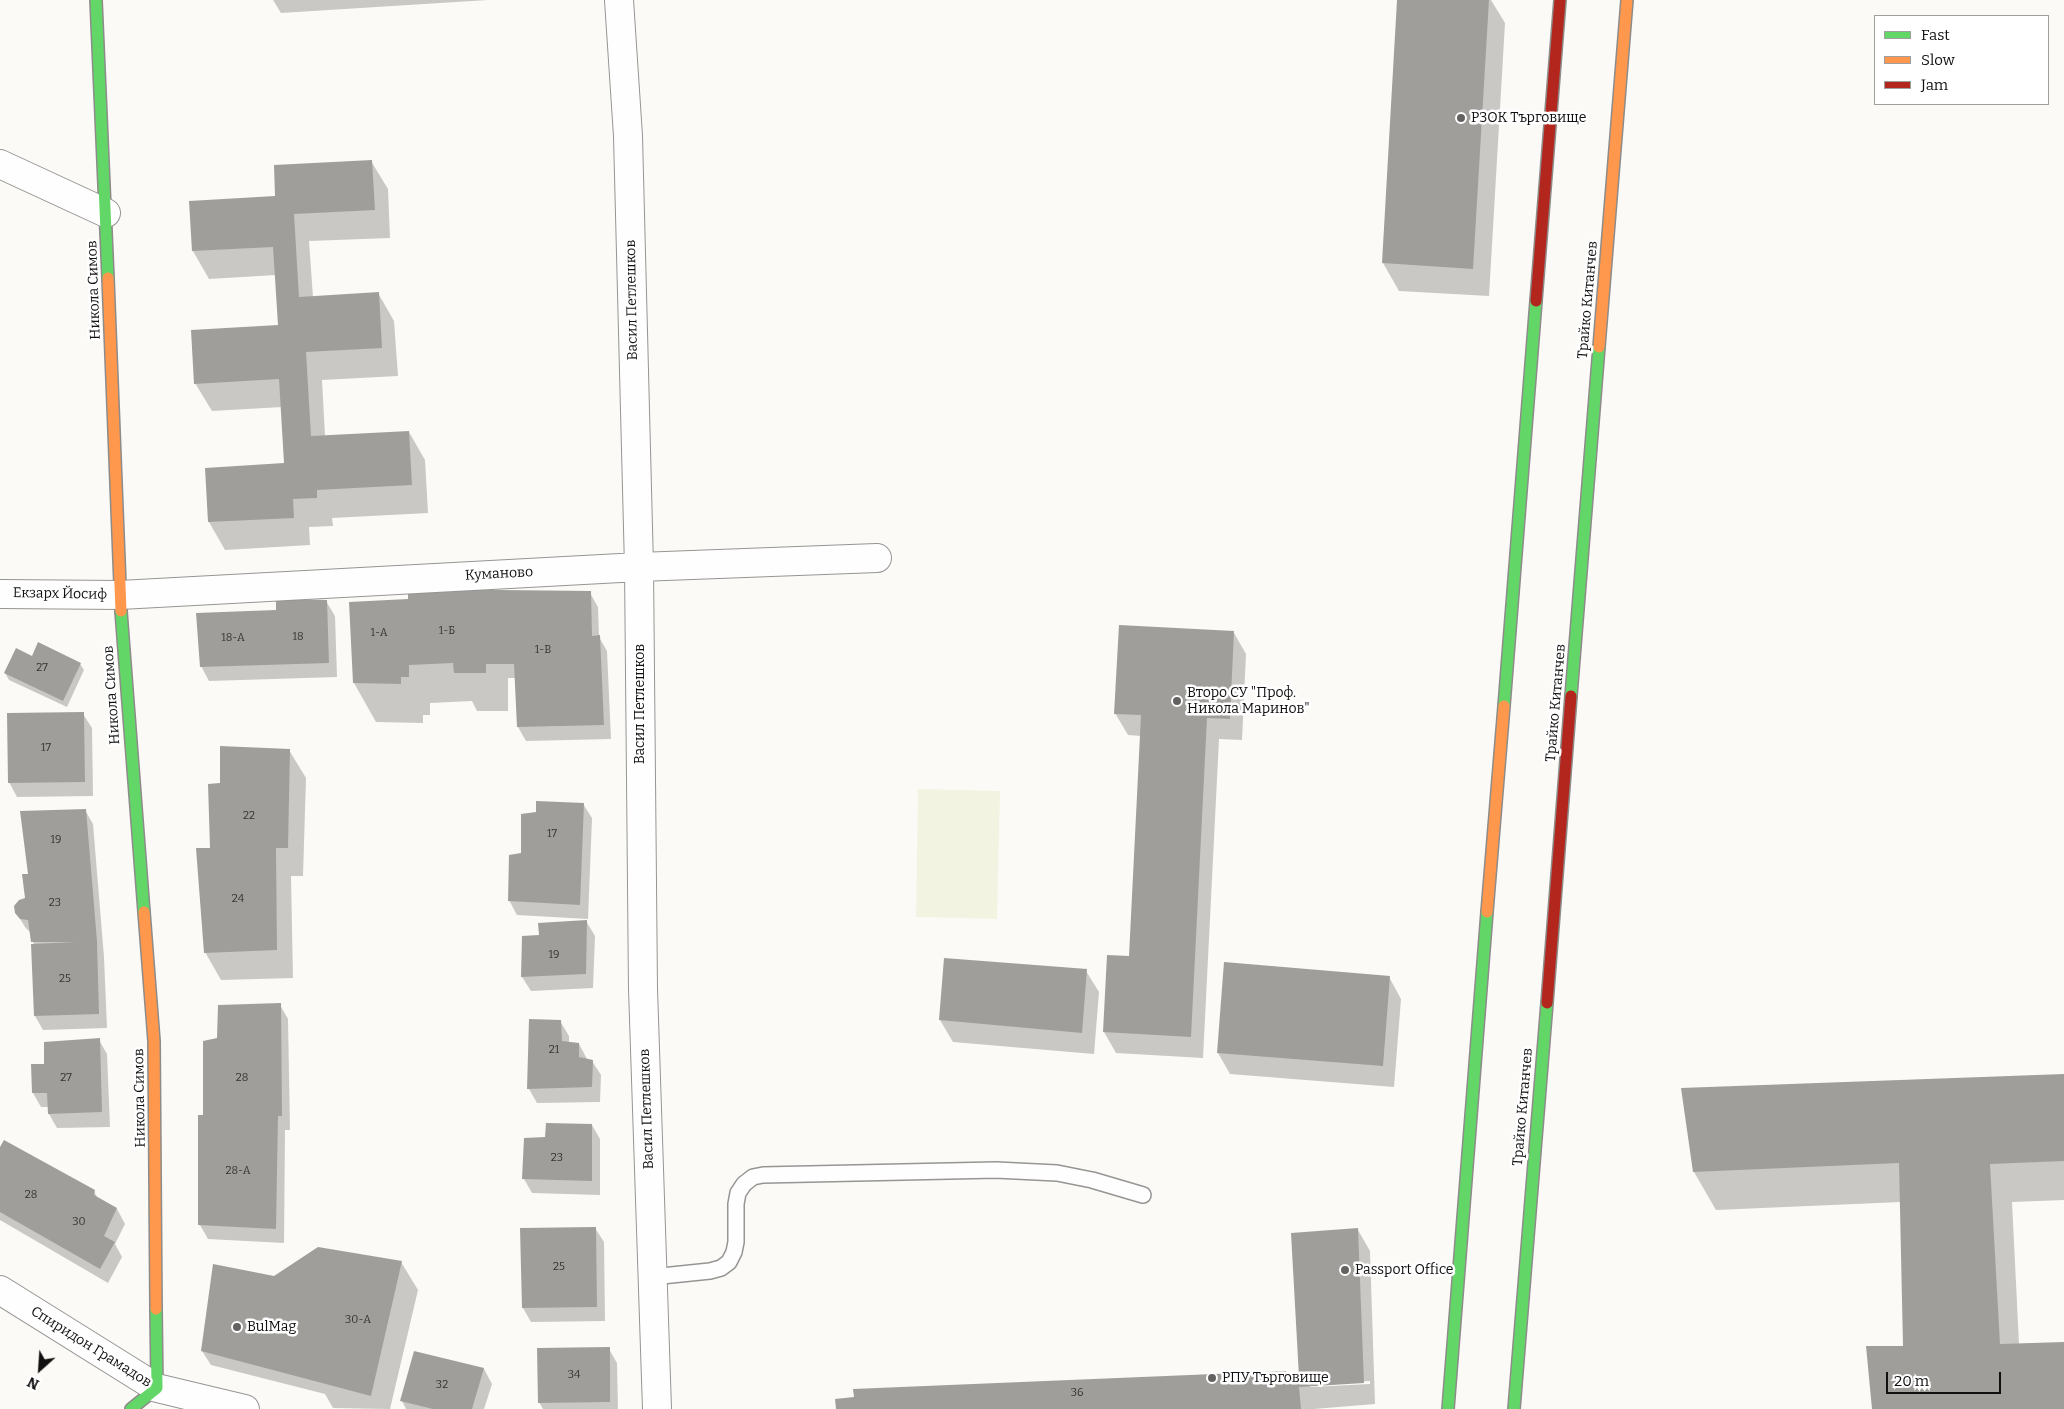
<!DOCTYPE html>
<html>
<head>
<meta charset="utf-8">
<style>
	body { margin:0 }
	#map { position:relative; width:2064px; height:1409px; overflow:hidden; background:#fcfaf6; font-family:Bitter,serif }
	canvas { display:block }
	.legend { position:absolute; left:1874px; top:15px; width:175px; height:90px; box-sizing:border-box; background:#fff; border:1px solid #9f9f9f; margin:0; padding:6px 9px; list-style:none; font-size:15px; color:#101010 }
	.legend li { display:flex; align-items:center; gap:10px; height:25px }
	.legend b { width:25px; border:1px solid #9f9f9f }
	.north { position:absolute; left:15px; top:1344px; width:50px; height:50px; -webkit-text-stroke:4px #fff; paint-order:stroke; rotate:206deg; font-size:14px; font-weight:700; line-height:20px; text-align:center; color:#101010 }
	.north::after { content:''; display:block; margin:auto; width:18px; height:22px; background:#101010; clip-path:polygon(50% 0,100% 100%,50% 72%,0 100%) }
	.scale { position:absolute; left:1886px; top:1372px; width:115px; height:22px; box-sizing:border-box; border:2px solid #101010; border-top:0; padding-left:6px; font-size:15px; line-height:18px; white-space:nowrap; color:#101010; -webkit-text-stroke:4px #fff; paint-order:stroke }
</style>
</head>
<body>
<div id="map">
<canvas width="2064" height="1409"></canvas>
<ul class="legend">
<li><b style="height:6px;background:#63d668"></b>Fast</li>
<li><b style="height:6px;background:#ff974d"></b>Slow</li>
<li><b style="height:6px;background:#b3261e"></b>Jam</li>
</ul>
<div class="north">N</div>
<div class="scale">20 m</div>
</div>
<script>
const context = document.querySelector('canvas').getContext('2d');
context.lineJoin = 'round';
function fillPath(path, color) {
  context.fillStyle = color;
  context.fill(path, 'evenodd');
}
function shape(rows) {
  const path = new Path2D();
  for (const r of rows) {
    path.moveTo(r[0], r[1]);
    for (let i = 2; i < r.length; i += 2) path.lineTo(r[i], r[i + 1]);
  }
  return path;
}
function stroke(path, color, width, dash) {
  context.strokeStyle = color;
  context.lineWidth = width;
  context.lineCap = dash ? 'butt' : 'round';
  context.setLineDash(dash || []);
  context.stroke(path);
}
function label(font, color, halo, rows, align = 'center') {
  context.font = font + ' Bitter,serif';
  context.lineWidth = 5;
  context.setLineDash([]);
  context.textBaseline = 'middle';
  context.strokeStyle = halo;
  context.fillStyle = color;
  for (const [text, x, y, turn = 0] of rows) {
    context.save();
    context.translate(x, y);
    context.rotate((+turn || 0) * Math.PI / 180);
    context.textAlign = isNaN(turn) ? turn : align;
    if (halo) context.strokeText(text, 0, 0);
    context.fillText(text, 0, 0);
    context.restore();
  }
}
const pitch = shape([
	[918,789,1000,791,997,919,916,917]
]);
const shadow = shape([
	[273,0,488,0,281,13],
	[1398,0,1491,0,1505,23,1489,296,1399,291,1383,263],
	[371,161,388,189,390,238,309,241,313,297,378,293,394,321,398,376,322,380,325,436,409,432,425,460,428,513,332,518,333,526,309,527,310,545,225,550,209,522,286,464,282,407,212,411,195,383,279,327,276,275,209,279,193,251,277,197],
	[590,593,598,607,599,637,607,651,611,739,526,741,518,727,516,678,508,678,508,711,477,711,472,701,430,703,430,715,423,715,423,723,376,722,354,683,350,603],
	[326,601,335,616,337,677,209,681,201,666,278,611],
	[1234,633,1246,654,1242,740,1219,739,1203,1058,1116,1053,1104,1032,1130,958,1141,736,1128,735,1115,713],
	[32,657,80,664,84,670,67,707,9,680,5,673],
	[83,714,92,728,93,796,17,797,9,782],
	[289,750,306,778,303,876,291,876,293,978,221,980,205,952,221,784],
	[583,804,592,818,588,919,517,915,509,900,523,855],
	[85,810,93,824,104,957,107,1028,43,1030,35,1016,34,945,31,933,25,927,16,912,26,899,29,875],
	[586,921,595,936,593,988,531,991,522,977,540,936],
	[1086,971,1099,992,1094,1054,953,1042,940,1020],
	[1389,977,1401,999,1394,1087,1230,1074,1218,1053],
	[280,1005,288,1019,290,1130,285,1130,284,1243,208,1239,200,1225,218,1039],
	[560,1021,569,1036,569,1043,579,1044,587,1059,592,1061,601,1075,600,1102,537,1103,529,1089],
	[99,1040,107,1054,110,1127,57,1128,49,1114,49,1107,41,1107,33,1093,45,1065],
	[2064,1075,2064,1200,2012,1202,2019,1344,2064,1343,2064,1409,1873,1409,1904,1347,1901,1202,1716,1210,1694,1172],
	[592,1125,600,1139,600,1195,532,1193,524,1179,525,1139,546,1138],
	[0,1150,94,1191,98,1199,117,1209,125,1224,115,1244,122,1257,108,1283,0,1220],
	[595,1228,604,1242,605,1321,531,1322,523,1308],
	[1358,1230,1370,1251,1375,1404,1314,1409,837,1409,1285,1372,1290,1380,1301,1384],
	[1370,1381,1370,1384,1310,1387,1310,1385],
	[401,1262,418,1290,390,1409,333,1408,325,1394,211,1365,202,1351,274,1278],
	[609,1349,617,1363,618,1409,543,1409,539,1402],
	[415,1352,484,1369,492,1384,484,1409,406,1409,402,1401]
]);
const building = shape([
	[1397,0,1489,0,1473,269,1382,263],
	[372,160,375,210,294,214,299,297,379,292,382,348,306,352,311,436,409,431,412,485,317,490,317,498,293,499,294,518,208,522,205,468,284,463,279,379,194,384,191,330,278,325,273,247,192,251,189,201,275,196,274,165],
	[408,589,591,591,592,636,600,635,604,725,517,727,514,664,486,664,486,673,454,673,453,663,409,665,409,677,401,677,401,684,353,683,349,602,408,599],
	[276,599,327,600,329,663,200,667,196,613,276,610],
	[1119,625,1234,631,1230,719,1207,718,1191,1037,1103,1032,1107,955,1129,956,1141,715,1114,714],
	[38,642,81,663,63,701,4,673,16,648,32,656],
	[84,712,85,782,8,783,7,713],
	[220,746,290,749,288,848,276,848,277,950,204,953,196,848,210,848,208,784,220,783],
	[536,801,584,803,580,905,508,901,509,855,521,853,521,814,536,812],
	[86,809,97,941,99,1014,34,1016,31,944,76,942,31,942,28,920,20,919,15,913,14,906,19,900,25,898,22,874,28,874,20,811],
	[587,920,586,974,521,977,522,936,539,935,538,923],
	[944,958,1087,969,1082,1033,939,1020],
	[1224,962,1390,976,1383,1066,1217,1053],
	[281,1003,282,1116,278,1116,276,1229,198,1225,198,1115,203,1115,203,1041,217,1038,218,1005],
	[529,1019,561,1020,562,1041,579,1043,579,1057,593,1060,592,1087,527,1089],
	[100,1038,102,1112,48,1114,47,1093,32,1093,31,1064,44,1064,44,1042],
	[2064,1074,2064,1161,1990,1164,2000,1344,2064,1342,2064,1409,1872,1409,1866,1346,1903,1346,1899,1163,1693,1172,1681,1088],
	[546,1123,592,1124,592,1181,522,1179,524,1138,545,1137],
	[4,1140,95,1190,94,1195,117,1208,104,1236,115,1242,100,1269,0,1212,0,1147],
	[596,1227,597,1307,522,1308,520,1228],
	[1358,1228,1364,1383,1299,1387,1301,1409,836,1409,835,1399,854,1397,853,1389,1286,1371,1286,1379,1299,1377,1291,1233],
	[318,1247,402,1261,371,1396,201,1351,213,1264,274,1276],
	[610,1347,610,1402,538,1403,537,1348],
	[414,1351,484,1368,472,1409,433,1409,400,1401]
]);
const lane = shape([
	[652,1277,710,1271,721,1268,729,1262,734,1252,736,1242,736,1204,738,1193,744,1184,753,1177,763,1175,996,1170,1057,1173,1092,1180,1143,1195]
]);
const street = shape([
	[619,0,628,136,639,567,643,989,657,1409],
	[0,164,106,213],
	[0,594,120,595,639,567,877,558],
	[0,1290,157,1388,245,1409]
]);
const fast = shape([
	[96,0,108,278],
	[121,611,144,912],
	[1571,696,1599,347],
	[1504,706,1536,301],
	[131,1409,157,1388,156,1309],
	[1448,1409,1487,912],
	[1514,1409,1547,1003]
]);
const slow = shape([
	[108,278,121,611],
	[1599,347,1627,0],
	[144,912,154,1041,156,1309],
	[1487,912,1504,706]
]);
const jam = shape([
	[1536,301,1560,0],
	[1547,1003,1571,696]
]);
const markers = [
	[1461,118,5,"#636260"],
	[1177,701,5,"#636260"],
	[1345,1270,5,"#636260"],
	[237,1327,5,"#636260"],
	[1212,1378,5,"#636260"]
];
const numberNames = [
	["1-Б",447,631],
	["1-А",379,633],
	["18",298,637],
	["18-А",233,638],
	["1-В",543,650],
	["27",42,668],
	["17",46,748],
	["22",249,816],
	["17",552,834],
	["19",56,840],
	["24",238,899],
	["23",55,903],
	["19",554,955],
	["25",65,979],
	["21",554,1050],
	["27",66,1078],
	["28",242,1078],
	["23",557,1158],
	["28-А",238,1171],
	["28",31,1195],
	["30",79,1222],
	["25",559,1267],
	["30-А",358,1320],
	["34",574,1375],
	["32",442,1385],
	["36",1077,1393]
];
const poiNames = [
	["РЗОК Търговище",1471,118],
	["Второ СУ \"Проф.",1187,693],
	["Никола Маринов\"",1187,709],
	["Passport Office",1355,1270],
	["BulMag",247,1327],
	["РПУ Търговище",1222,1378]
];
const streetNames = [
	["Никола Симов",94,290,-92],
	["Васил Петлешков",632,300,-91],
	["Трайко Китанчев",1588,300,-85],
	["Куманово",499,574,-3],
	["Екзарх Йосиф",60,594,1],
	["Никола Симов",112,695,-94],
	["Трайко Китанчев",1556,703,-85],
	["Васил Петлешков",640,704,-90],
	["Никола Симов",140,1098,-91],
	["Трайко Китанчев",1523,1107,-85],
	["Васил Петлешков",647,1109,-92],
	["Спиридон Грамадов",91,1347,32]
];
fillPath(pitch, '#f2f4e1');
fillPath(shadow, '#0003');
fillPath(building, '#a09e9b');
stroke(lane, '#969594', 18);
stroke(street, '#969594', 30);
stroke(fast, '#8d8c8a', 14);
stroke(slow, '#8d8c8a', 14);
stroke(jam, '#8d8c8a', 14);
stroke(lane, '#fffefe', 15);
stroke(street, '#fffefe', 28);
stroke(fast, '#63d668', 11);
stroke(slow, '#ff974d', 11);
stroke(jam, '#b3261e', 11);
for (const [x, y, r, color] of markers) {
  const dot = new Path2D();
  dot.arc(x, y, r, 0, 2 * Math.PI);
  context.fillStyle = color;
  context.fill(dot);
  stroke(dot, '#fff', 2);
}
label('11px', '#343433', null, numberNames);
label('14px', '#101010', '#fff', poiNames, 'left');
label('14px', '#101010', '#fff', streetNames);
</script>
</body>
</html>
